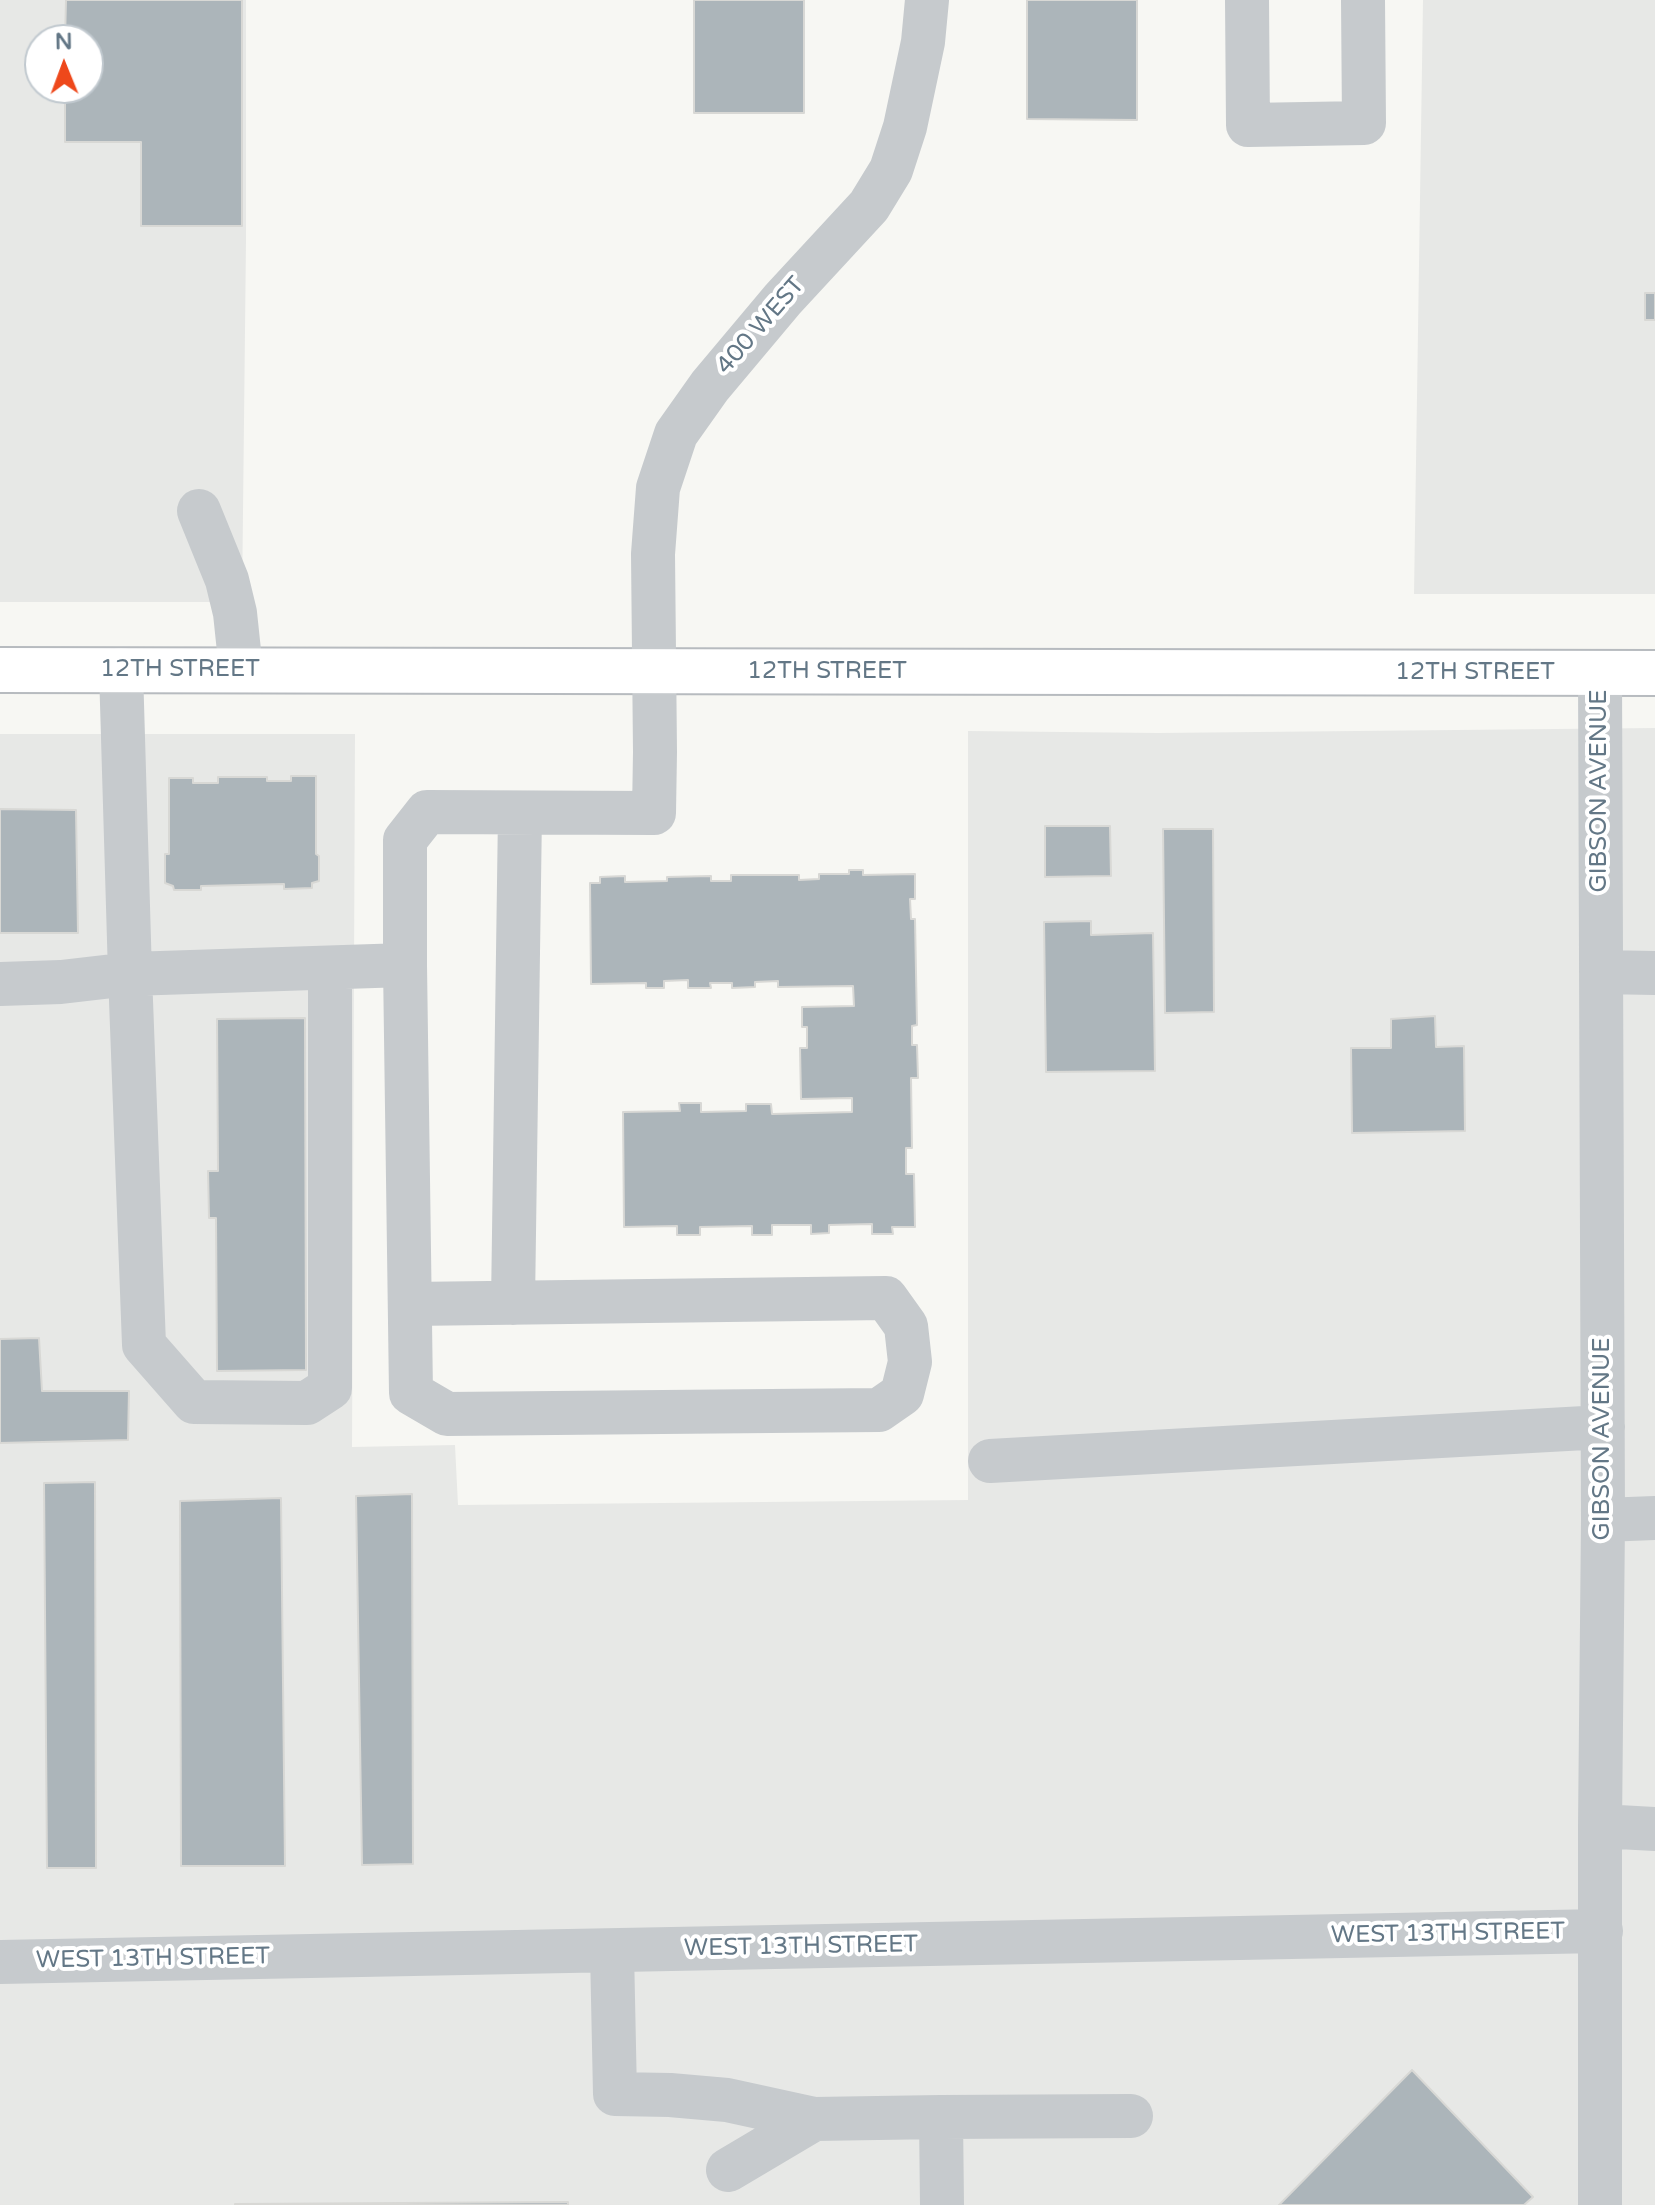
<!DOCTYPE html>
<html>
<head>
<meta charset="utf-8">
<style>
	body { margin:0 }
	#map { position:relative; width:1655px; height:2205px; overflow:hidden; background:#f7f7f3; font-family:"Varela Round",sans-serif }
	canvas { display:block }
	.north { position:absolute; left:24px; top:24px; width:80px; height:80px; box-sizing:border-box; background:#fff; border:2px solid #c1c9cf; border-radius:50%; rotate:359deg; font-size:22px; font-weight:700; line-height:32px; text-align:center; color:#637786 }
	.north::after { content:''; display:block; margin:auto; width:28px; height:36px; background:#ee481b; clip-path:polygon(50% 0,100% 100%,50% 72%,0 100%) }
</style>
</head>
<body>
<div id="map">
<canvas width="1655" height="2205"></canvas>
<div class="north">N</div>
</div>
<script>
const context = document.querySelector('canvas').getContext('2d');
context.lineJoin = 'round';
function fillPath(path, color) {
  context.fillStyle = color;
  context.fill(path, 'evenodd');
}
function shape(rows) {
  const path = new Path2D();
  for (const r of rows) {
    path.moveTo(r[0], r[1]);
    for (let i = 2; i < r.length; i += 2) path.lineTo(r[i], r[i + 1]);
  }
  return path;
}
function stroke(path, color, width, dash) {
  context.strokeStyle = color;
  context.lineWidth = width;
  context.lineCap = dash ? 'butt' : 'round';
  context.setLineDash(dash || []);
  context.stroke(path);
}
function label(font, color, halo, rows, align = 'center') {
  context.font = font + ' "Varela Round",sans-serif';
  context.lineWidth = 8;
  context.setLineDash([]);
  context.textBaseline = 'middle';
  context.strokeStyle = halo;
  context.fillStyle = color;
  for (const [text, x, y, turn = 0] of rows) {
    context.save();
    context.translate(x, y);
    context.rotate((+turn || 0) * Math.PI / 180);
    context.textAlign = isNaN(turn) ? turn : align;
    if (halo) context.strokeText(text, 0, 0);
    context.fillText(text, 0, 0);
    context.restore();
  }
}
const built = shape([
	[0,0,246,0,246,240,242,602,0,602],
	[40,40,88,40,88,88,40,88],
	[1423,0,1655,0,1655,594,1414,594],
	[1655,728,1655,2205,0,2205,0,734,355,734,352,1447,455,1445,458,1505,968,1500,968,731,1158,733]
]);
const building = shape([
	[66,0,242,0,242,226,141,226,141,142,65,142,65,88,88,88,88,40,65,40,66,0],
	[694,0,804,0,804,113,694,113,694,0],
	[1027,0,1137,0,1137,120,1027,119,1027,0],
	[1645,293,1655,293,1655,320,1645,320,1645,293],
	[291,776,316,776,316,854,319,856,319,881,312,883,312,888,284,889,284,884,201,886,201,890,174,890,173,886,165,883,165,854,169,854,169,778,193,778,193,783,218,783,218,777,267,777,267,781,291,781,291,776],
	[0,809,76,810,78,933,0,933,0,809],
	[1045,826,1110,826,1111,876,1045,877,1045,826],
	[1163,829,1213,829,1214,1012,1165,1013,1163,829],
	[849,870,863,870,863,875,915,874,915,899,910,899,911,919,915,919,917,1025,912,1026,912,1045,917,1045,918,1078,911,1078,912,1148,906,1148,906,1174,914,1174,915,1227,892,1227,893,1234,872,1234,872,1224,829,1225,829,1233,811,1234,811,1225,772,1225,772,1235,752,1235,752,1226,700,1227,700,1235,677,1235,677,1226,624,1227,623,1112,680,1111,679,1103,701,1103,701,1112,746,1111,746,1104,771,1104,772,1114,852,1112,852,1098,801,1099,800,1048,807,1048,807,1027,802,1027,802,1007,854,1006,853,986,778,987,778,981,755,982,755,987,732,988,732,983,710,983,711,988,688,988,688,980,664,981,664,988,646,988,646,983,591,984,590,883,600,883,600,877,625,876,625,882,667,881,667,877,711,876,711,881,731,881,731,875,799,875,799,880,819,879,819,874,849,874,849,870],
	[1091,921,1091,935,1153,933,1155,1071,1046,1072,1044,922,1091,921],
	[1435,1016,1436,1047,1464,1046,1465,1131,1352,1133,1351,1048,1391,1048,1391,1019,1435,1016],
	[305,1018,306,1370,217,1371,216,1218,209,1218,208,1171,218,1171,217,1019,305,1018],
	[39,1338,42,1391,129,1391,128,1440,0,1443,0,1339,39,1338],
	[95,1482,96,1868,47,1868,44,1483,95,1482],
	[412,1494,413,1864,362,1865,356,1496,412,1494],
	[281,1498,285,1866,181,1866,180,1501,281,1498],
	[1412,2070,1533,2197,1524,2205,1279,2205,1412,2070],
	[568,2202,568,2205,235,2205,235,2204,568,2202]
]);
const minor = shape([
	[1247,0,1248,125,1364,123,1363,0],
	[199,511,227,580,235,613,241,670],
	[330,968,330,1388,307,1403,194,1402,144,1345,130,974,405,965],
	[1601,972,1655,973],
	[0,984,61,982,130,974,121,670],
	[513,1303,520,813],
	[410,1304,886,1298,906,1326,910,1362,902,1394,879,1410,447,1414,411,1393,405,965,405,840,427,812,654,813,655,752,653,554,658,488,676,434,710,386,783,299,869,206,891,170,905,127,923,42,927,0],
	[990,1461,1603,1427],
	[1603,1520,1655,1518],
	[1600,1826,1655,1829],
	[612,1951,615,2094,670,2095,727,2100,814,2119,941,2117],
	[0,1962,1601,1931],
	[728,2170,814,2119],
	[942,2205,941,2117,1131,2116],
	[1600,2205,1600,1826,1603,1520,1600,673]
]);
const major = shape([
	[0,670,1655,673]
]);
const streetNames = [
	["400 WEST",761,326,-49],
	["12TH STREET",180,670],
	["12TH STREET",827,672],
	["12TH STREET",1475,673],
	["GIBSON AVENUE",1600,791,-90],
	["GIBSON AVENUE",1603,1439,-90],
	["WEST 13TH STREET",1448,1934,-1],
	["WEST 13TH STREET",801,1947,-1],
	["WEST 13TH STREET",153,1959,-1]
];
fillPath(built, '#e7e8e6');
fillPath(building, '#acb5ba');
stroke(building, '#d8d8d5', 2);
stroke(major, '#b7bbbf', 48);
stroke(minor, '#c6cacd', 44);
stroke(major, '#fff', 44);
label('24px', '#637786', '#fff', streetNames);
</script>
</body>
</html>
